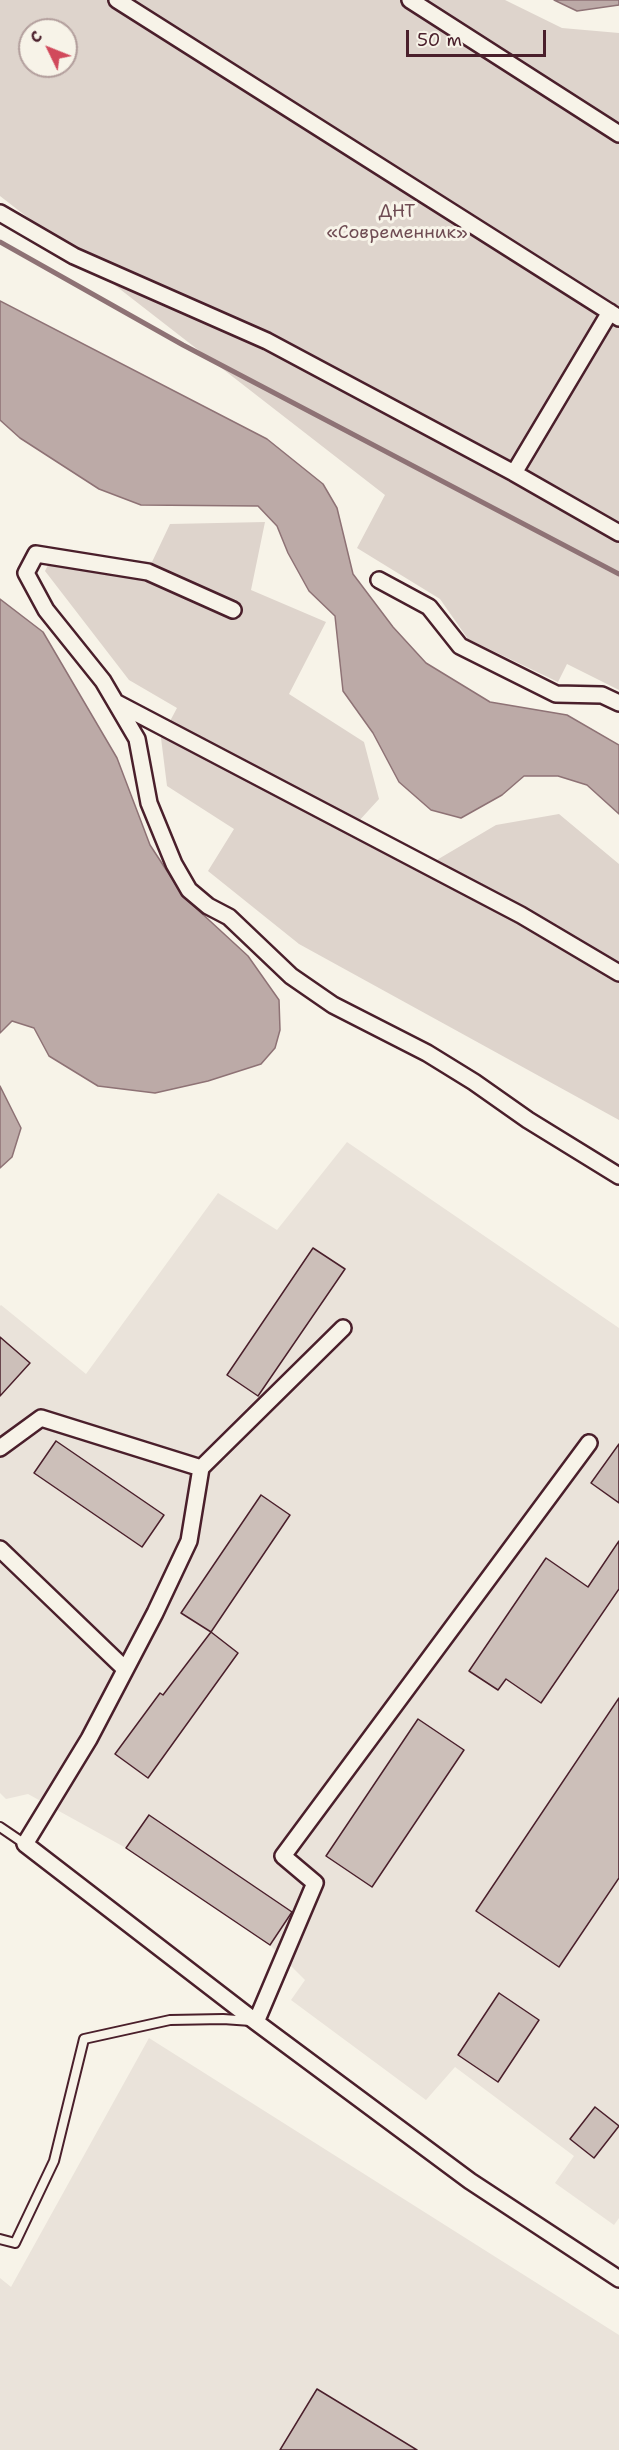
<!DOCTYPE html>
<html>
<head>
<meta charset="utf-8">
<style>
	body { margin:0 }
	#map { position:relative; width:619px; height:2450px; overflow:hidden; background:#f7f3e8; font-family:"Shantell Sans",sans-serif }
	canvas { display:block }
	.north { position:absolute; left:18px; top:18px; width:60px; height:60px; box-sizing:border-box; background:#f7f3e8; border:2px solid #b29e9c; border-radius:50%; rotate:313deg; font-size:16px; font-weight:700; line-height:24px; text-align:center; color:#4a1f2b }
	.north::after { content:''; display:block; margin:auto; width:21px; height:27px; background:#d1495b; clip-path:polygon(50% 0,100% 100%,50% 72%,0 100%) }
	.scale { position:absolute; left:406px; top:30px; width:140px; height:27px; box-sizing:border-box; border:3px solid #4a1f2b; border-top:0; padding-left:8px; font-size:18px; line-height:21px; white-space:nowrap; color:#4a1f2b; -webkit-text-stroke:4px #f7f3e8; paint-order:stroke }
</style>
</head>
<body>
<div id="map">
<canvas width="619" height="2450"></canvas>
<div class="north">С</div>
<div class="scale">50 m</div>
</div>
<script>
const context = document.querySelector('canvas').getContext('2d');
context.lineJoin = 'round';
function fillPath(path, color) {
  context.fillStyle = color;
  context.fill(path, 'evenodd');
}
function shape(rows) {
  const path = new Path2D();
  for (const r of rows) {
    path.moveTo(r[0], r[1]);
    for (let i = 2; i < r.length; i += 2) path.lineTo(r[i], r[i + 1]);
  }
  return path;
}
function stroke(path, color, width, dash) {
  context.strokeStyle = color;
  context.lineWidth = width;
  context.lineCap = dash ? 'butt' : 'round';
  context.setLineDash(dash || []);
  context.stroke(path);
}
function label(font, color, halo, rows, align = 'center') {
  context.font = font + ' "Shantell Sans",sans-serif';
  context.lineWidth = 6;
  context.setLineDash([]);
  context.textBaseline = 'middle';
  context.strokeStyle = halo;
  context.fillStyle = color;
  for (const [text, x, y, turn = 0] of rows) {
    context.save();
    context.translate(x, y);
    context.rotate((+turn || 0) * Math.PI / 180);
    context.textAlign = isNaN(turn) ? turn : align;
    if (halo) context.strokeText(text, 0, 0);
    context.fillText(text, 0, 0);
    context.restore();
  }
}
const built = shape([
	[347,1142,619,1328,619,2218,614,2225,555,2183,574,2156,455,2067,426,2100,291,2000,305,1980,270,1945,126,1848,28,1794,6,1799,0,1793,0,1306,1,1305,86,1374,218,1193,277,1230],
	[149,2038,619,2335,619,2450,0,2450,0,2278,11,2287]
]);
const green = shape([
	[0,0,505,0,562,28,619,33,619,690,567,664,558,682,468,639,440,599,357,548,385,495,0,196],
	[30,30,66,30,66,66,30,66],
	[265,522,251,590,326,622,289,694,364,742,379,799,357,823,430,864,496,825,559,814,619,864,619,1120,299,944,208,871,234,829,167,786,161,738,177,708,129,680,45,571,55,551,152,562,170,524]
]);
const water = shape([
	[554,0,619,0,619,5,577,11,554,0],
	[0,301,267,439,323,484,337,508,353,574,393,627,426,663,490,702,567,715,619,745,619,814,587,785,558,776,524,776,502,795,461,818,431,810,399,782,373,733,343,691,335,616,309,591,288,553,277,526,258,506,141,505,99,489,20,438,0,420,0,301],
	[0,599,43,632,117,758,150,845,184,897,248,956,279,1000,280,1030,275,1048,261,1064,208,1081,155,1093,98,1086,49,1056,34,1028,12,1021,0,1033,0,599],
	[0,1086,21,1128,12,1157,0,1168,0,1086]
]);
const stream = shape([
	[0,242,183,345,619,574]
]);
const building = shape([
	[313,1248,345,1269,258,1396,227,1375,313,1248],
	[0,1337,30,1363,0,1396,0,1337],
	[56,1441,164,1515,142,1547,34,1473,56,1441],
	[619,1444,619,1503,591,1483,619,1444],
	[261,1495,290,1515,211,1632,181,1613,261,1495],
	[619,1541,619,1589,541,1703,506,1679,498,1690,469,1671,546,1558,588,1587,619,1541],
	[211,1632,238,1653,148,1778,115,1754,160,1693,163,1695,211,1632],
	[619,1698,619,1878,559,1967,476,1911,619,1698],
	[418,1719,464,1750,372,1887,326,1856,418,1719],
	[149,1815,292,1912,270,1945,126,1848,149,1815],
	[499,1993,539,2020,498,2082,458,2055,499,1993],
	[595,2107,619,2126,594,2158,570,2139,595,2107],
	[317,2389,417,2450,280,2450,317,2389]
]);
const service = shape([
	[0,1827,25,1844],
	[0,2239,15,2243,54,2161,84,2039,170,2020,223,2019,251,2021]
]);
const minor = shape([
	[117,0,619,318],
	[410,0,619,134],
	[0,213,74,256,267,341,514,473,619,533],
	[514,473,610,312],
	[379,580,429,607,460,646,556,694,602,695,619,703],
	[233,610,148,572,36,554,26,573,46,610,103,681,137,739,149,803,174,864,189,890,208,906,229,917,291,976,333,1005,427,1053,474,1082,528,1120,619,1176],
	[117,703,521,915,619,973],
	[343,1328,201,1468,189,1541,155,1613,89,1739,25,1844,256,2022,470,2181,619,2279],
	[0,1448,41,1418,201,1468],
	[0,1549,125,1669],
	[256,2022,315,1883,283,1856,589,1443]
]);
const parkNames = [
	["ДНТ",397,212],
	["«Современник»",397,233]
];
fillPath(built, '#eae3da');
fillPath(green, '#ded4cc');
fillPath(water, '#bcaaa7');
stroke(water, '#8e7275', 1.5);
stroke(stream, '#8e7275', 5);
fillPath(building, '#ccbfb9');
stroke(building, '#4a1f2b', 1.5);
stroke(service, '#4a1f2b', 12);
stroke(minor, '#4a1f2b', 20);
stroke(service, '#f7f3e8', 8);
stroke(minor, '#f7f3e8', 15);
label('18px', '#6f4c53', '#f7f3e8', parkNames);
</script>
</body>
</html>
